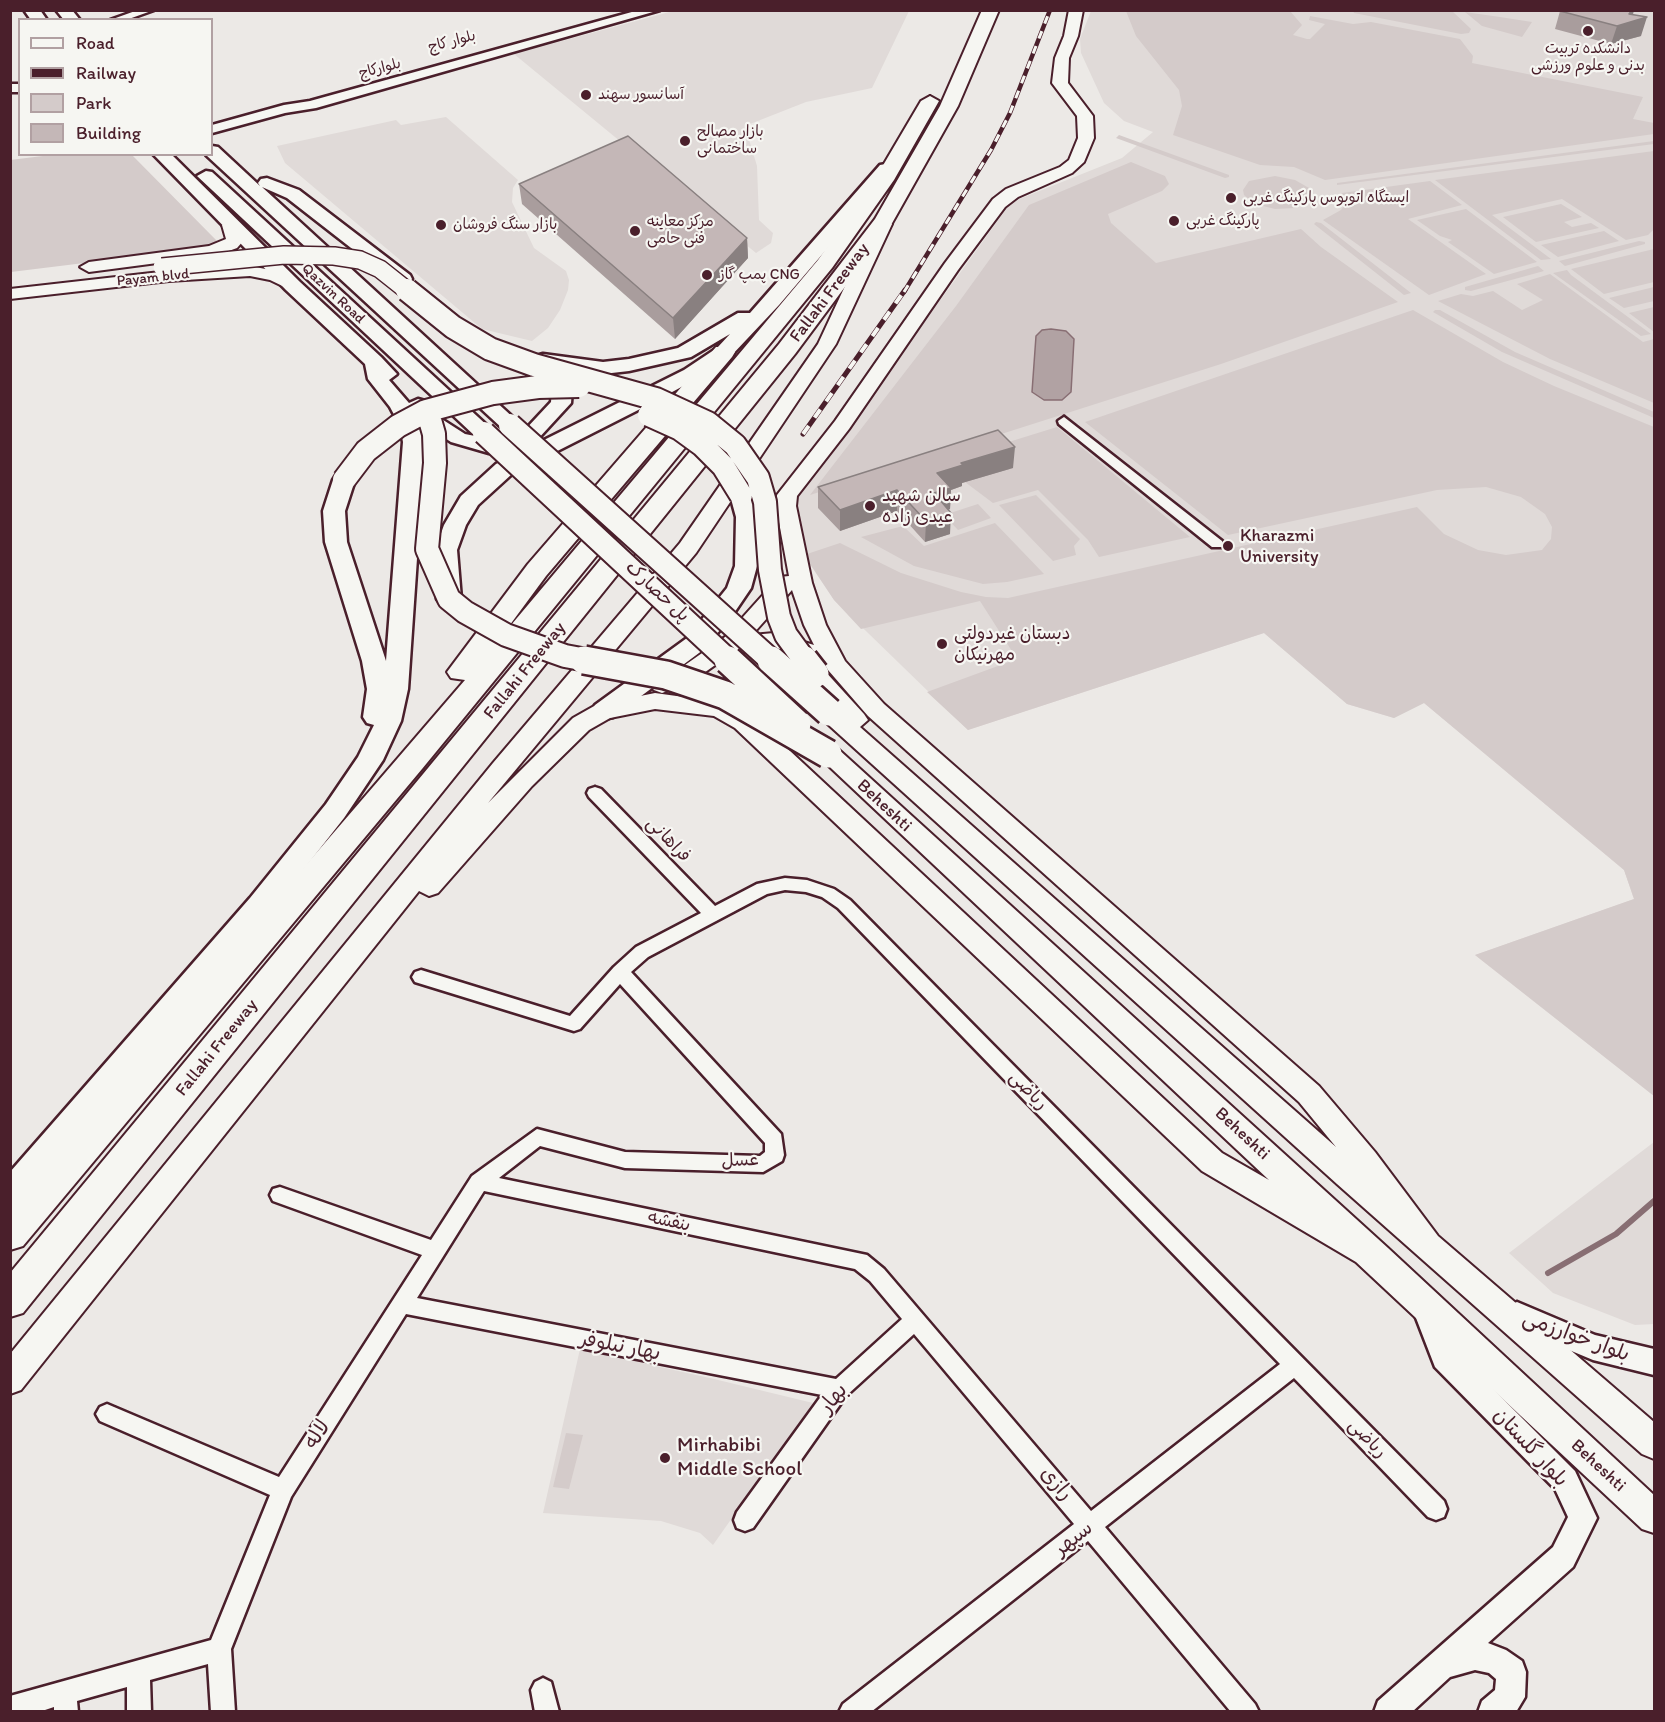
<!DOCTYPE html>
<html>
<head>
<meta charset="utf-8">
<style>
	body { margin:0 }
	#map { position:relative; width:1665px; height:1722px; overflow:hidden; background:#ece9e6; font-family:Itim,sans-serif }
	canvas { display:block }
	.frame { position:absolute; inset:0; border:12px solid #4a1f2b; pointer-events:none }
	.legend { position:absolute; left:18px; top:18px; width:195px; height:138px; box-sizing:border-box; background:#f6f6f2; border:2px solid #b1a0a2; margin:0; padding:8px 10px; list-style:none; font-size:18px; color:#4a1f2b }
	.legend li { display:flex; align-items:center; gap:12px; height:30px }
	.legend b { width:30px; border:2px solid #b1a0a2 }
</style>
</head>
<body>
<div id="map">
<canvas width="1665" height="1722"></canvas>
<div class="frame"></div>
<ul class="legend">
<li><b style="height:8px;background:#f6f6f2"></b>Road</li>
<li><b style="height:8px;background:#4a1f2b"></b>Railway</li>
<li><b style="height:16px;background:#d4cbca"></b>Park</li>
<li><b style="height:16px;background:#c4b7b7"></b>Building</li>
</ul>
</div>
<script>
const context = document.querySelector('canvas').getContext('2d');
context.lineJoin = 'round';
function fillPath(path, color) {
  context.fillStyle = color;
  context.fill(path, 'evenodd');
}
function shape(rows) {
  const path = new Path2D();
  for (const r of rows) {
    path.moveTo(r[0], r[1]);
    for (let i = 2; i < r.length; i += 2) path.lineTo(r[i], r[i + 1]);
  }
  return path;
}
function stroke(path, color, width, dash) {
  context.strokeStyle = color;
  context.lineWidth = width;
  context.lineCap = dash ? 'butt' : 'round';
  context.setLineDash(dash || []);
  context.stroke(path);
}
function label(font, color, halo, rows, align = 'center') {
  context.font = font + ' Itim,"Playpen Sans Arabic",sans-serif';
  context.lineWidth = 4.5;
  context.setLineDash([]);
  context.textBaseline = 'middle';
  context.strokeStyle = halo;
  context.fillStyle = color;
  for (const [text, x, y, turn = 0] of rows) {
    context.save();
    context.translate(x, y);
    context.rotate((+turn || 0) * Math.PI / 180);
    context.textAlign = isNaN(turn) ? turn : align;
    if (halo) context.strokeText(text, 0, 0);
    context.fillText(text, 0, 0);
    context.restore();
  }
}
const built = shape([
	[673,11,909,11,872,88,806,102,745,126,757,166,759,220,773,233,771,243,756,253,514,54],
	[1091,11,1654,11,1654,1096,1475,955,1634,899,1624,870,1424,703,1394,718,1347,704,1264,633,968,730,834,600,804,555,794,502,1007,208,1017,200,1122,158,1153,132,1124,121,1104,103,1081,53,1080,39],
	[446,117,518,180,513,188,512,202,534,248,566,271,569,280,568,290,560,310,548,328,532,341,482,329,285,163,277,146,396,120,401,125],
	[1654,1142,1654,1324,1635,1325,1553,1293,1509,1253],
	[580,1349,714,1379,813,1403,713,1545,700,1533,661,1521,543,1513]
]);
const green = shape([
	[1126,11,1290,11,1302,25,1293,35,1307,39,1310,39,1325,24,1309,20,1310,16,1353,24,1371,22,1460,39,1473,56,1472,63,1643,97,1633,119,1654,123,1654,134,1325,180,1294,167,1260,165,1173,135,1182,106,1179,90,1136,36],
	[1353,11,1452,11,1471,29,1469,33,1461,34,1354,13],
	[1465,12,1500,17,1532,22,1522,37,1482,26],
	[1119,135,1229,175,1229,177,1225,178,1116,138],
	[1654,141,1654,144,1337,185,1337,183],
	[1654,151,1654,229,1648,235,1626,240,1562,199,1492,215,1551,259,1541,260,1435,180],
	[59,154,132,155,217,241,206,248,11,272,10,160],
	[1131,162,1165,176,1169,184,1162,191,1108,214,1111,223,1156,263,1301,229,1321,247,1398,302,1221,364,810,495,956,306,1029,205],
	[1275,176,1295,180,1309,188,1312,193,1309,202,1295,208,1275,209,1255,204,1244,195,1243,190,1249,181],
	[1430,181,1462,205,1408,219,1486,274,1429,295,1323,220,1341,210,1345,205,1342,193],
	[1561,204,1582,217,1564,222,1572,227,1591,223,1599,228,1536,242,1503,217],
	[1466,209,1537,262,1494,274,1448,242,1452,240,1440,236,1417,220],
	[1316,222,1321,223,1411,293,1404,295,1314,224],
	[1604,231,1619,241,1558,257,1541,245],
	[1639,241,1645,242,1645,244,1565,266,1559,261],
	[1654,249,1654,282,1604,294,1571,269],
	[1538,266,1544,271,1471,291,1465,290,1465,287],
	[1567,270,1571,275,1651,334,1641,336,1553,273],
	[1550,274,1643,342,1654,339,1654,403,1550,359,1438,301,1461,294,1473,296,1493,291,1522,310,1543,300,1517,284],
	[1654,287,1654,301,1624,308,1609,298],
	[1654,307,1654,332,1629,313],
	[1413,310,1503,362,1554,386,1654,427,1654,1096,1475,955,1634,899,1624,870,1424,703,1394,718,1347,704,1264,633,968,730,927,692,1017,659,980,601,861,629,834,600,804,555,840,543,901,573,961,592,986,597,1008,598,1417,507,1444,534,1478,550,1506,555,1542,550,1551,539,1552,527,1545,514,1521,497,1486,487,1437,490,1228,535,1085,422],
	[1435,310,1440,310,1515,352,1654,412,1654,418,1502,352,1433,312],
	[1057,427,1190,537,1099,557,1088,540,1038,490,993,503,965,482,1013,468,941,463],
	[1036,495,1080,539,1074,546,1076,555,1053,561,999,505],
	[978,504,991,518,958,530,944,515],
	[995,523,1044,574,1007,582,983,584,914,566,861,537,903,526,924,546],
	[566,1433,583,1435,569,1489,553,1487]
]);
const water = shape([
	[1051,329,1066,331,1074,339,1071,392,1062,400,1044,400,1032,392,1036,336,1042,330,1051,329]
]);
const stream = shape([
	[1548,1273,1616,1234,1654,1201]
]);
const minor = shape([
	[138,10,154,10,126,20,110,20,138,10],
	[1064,417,1222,541,1222,547,1212,547,1059,424,1058,421,1064,417],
	[595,787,601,789,715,906,757,884,785,878,807,880,834,889,850,900,1444,1501,1447,1509,1444,1517,1436,1520,1428,1517,1294,1378,1105,1527,1255,1704,1259,1712,1231,1712,1088,1541,871,1712,839,1712,843,1704,1074,1524,914,1334,846,1396,753,1528,745,1531,737,1528,734,1520,737,1512,822,1395,406,1314,291,1497,231,1649,235,1712,211,1712,208,1664,150,1680,151,1712,127,1712,127,1687,77,1701,78,1712,54,1712,54,1707,39,1712,10,1712,10,1696,211,1640,270,1495,100,1421,96,1414,100,1407,107,1404,114,1407,279,1477,422,1255,273,1201,270,1195,273,1189,280,1187,431,1240,472,1176,537,1129,625,1152,760,1156,765,1152,765,1143,620,984,580,1029,574,1031,415,982,412,977,415,972,421,970,570,1016,614,967,636,947,701,913,589,797,587,793,589,789,595,787],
	[785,890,806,892,822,897,838,908,1280,1364,1091,1511,884,1269,867,1255,499,1178,540,1146,625,1168,763,1172,782,1161,784,1155,781,1134,631,972,648,957,767,894,785,890],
	[484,1191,855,1269,870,1281,902,1319,836,1379,417,1298,484,1191],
	[543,1678,551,1682,559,1712,535,1712,531,1690,535,1682,543,1678]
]);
const tertiary = shape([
	[639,10,660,10,316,108,285,113,212,133,212,125,284,105,310,101,639,10],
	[1426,1298,1435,1302,1454,1350,1575,1471,1597,1518,1573,1567,1488,1643,1506,1650,1522,1661,1526,1672,1525,1697,1516,1712,1478,1712,1482,1701,1495,1690,1496,1679,1489,1673,1475,1670,1450,1677,1412,1712,1374,1712,1378,1701,1553,1547,1568,1517,1555,1489,1435,1367,1413,1310,1417,1302,1426,1298]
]);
const secondary = shape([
	[10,84,20,84,20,92,10,92,10,84],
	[1517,1302,1595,1335,1654,1349,1654,1375,1593,1360,1507,1324,1503,1315,1507,1306,1517,1302]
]);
const primary = shape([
	[1069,10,1083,10,1078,36,1069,58,1068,83,1093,116,1094,138,1084,162,1072,173,1018,197,1005,207,958,270,849,429,797,496,796,506,812,583,826,625,845,661,884,704,1319,1086,1375,1152,1438,1236,1654,1422,1654,1459,1642,1454,1337,1184,821,718,817,712,821,706,829,704,803,674,807,669,815,666,823,669,864,714,868,720,860,727,1336,1147,1299,1102,868,716,828,670,819,654,809,658,773,647,757,649,728,656,701,675,670,690,662,693,654,690,650,685,654,680,685,665,725,637,779,577,789,576,776,506,777,495,835,421,945,263,993,199,1006,189,1060,167,1069,160,1078,138,1077,116,1052,83,1055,58,1064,36,1069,10],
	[792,590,804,625,814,645,774,633,752,635,792,590],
	[883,219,892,224,836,344,696,553,488,803,573,718,596,705,655,693,727,703,751,716,775,737,1222,1153,1269,1180,816,754,819,748,828,746,837,748,1388,1248,1654,1495,1654,1533,1642,1529,1356,1262,1202,1171,735,728,714,716,655,709,610,718,589,730,532,786,438,893,429,896,419,891,21,1390,10,1394,10,1354,493,763,680,543,818,344,874,224,883,219],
	[231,220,240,225,244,240,237,248,218,255,89,272,80,267,89,262,209,246,226,239,222,225,231,220],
	[250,266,281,272,302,286,293,291,270,280,250,276,169,281,10,299,10,289,169,271,250,266]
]);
const trunk = shape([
	[24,10,40,10,47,20,31,20,24,10],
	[56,10,72,10,80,20,64,20,56,10],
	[212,146,218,147,260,186,258,183,261,179,267,178,299,190,410,275,412,279,410,283,396,283,287,198,262,187,517,421,520,425,517,429,503,429,206,155,212,154,212,146],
	[153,154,171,154,300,282,381,357,397,374,389,380,409,403,418,399,425,401,437,416,465,434,475,436,197,176,206,171,212,172,491,429,495,433,491,437,485,439,490,441,523,432,551,402,552,390,536,368,538,365,533,360,536,356,543,354,603,362,629,359,678,348,738,313,750,313,880,165,886,164,895,169,779,305,731,356,698,378,650,404,512,474,478,505,466,525,457,550,461,599,457,604,449,606,441,604,437,599,435,550,444,525,461,496,496,464,684,370,717,348,730,334,691,357,629,371,603,374,558,368,572,390,571,403,537,440,513,450,489,453,451,442,423,424,415,415,425,442,408,689,401,721,383,760,344,818,270,912,21,1205,10,1208,10,1172,250,898,326,804,358,757,374,725,367,723,363,717,367,689,362,661,325,542,323,511,333,480,336,475,344,473,352,475,355,480,345,511,347,542,386,661,403,442,400,426,390,407,368,379,365,364,286,290,153,154],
	[741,488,749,490,752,495,758,517,757,566,751,588,732,616,703,650,613,717,604,719,595,717,592,711,595,705,687,638,727,588,735,566,736,517,730,495,733,490,741,488]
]);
const motorway = shape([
	[982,10,999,10,958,106,891,225,795,354,23,1313,10,1317,10,1273,779,344,875,219,940,106,982,10],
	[930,96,939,101,894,180,832,268,422,769,23,1246,10,1250,10,1209,465,680,451,678,447,672,528,564,716,347,732,347,735,352,732,357,546,576,501,637,818,260,875,179,921,101,930,96]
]);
const railFar1 = shape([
	[904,292,991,150,1010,113,1050,10]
]);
const rail = shape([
	[803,434,905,290]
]);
const trunkBridgeFar2 = shape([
	[162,267,284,255,334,256,360,260,380,269,409,292]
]);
const trunkBridgeFar1 = shape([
	[407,290,453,327,490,349,534,365,656,399,708,423,735,445,758,478,765,502,770,570,779,617,786,635,805,661],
	[649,415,680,429,702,445,723,466,741,495],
	[430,420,434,434,435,463,427,549,449,599,465,612,506,635,565,656,592,661],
	[510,425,772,661],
	[484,433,729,661],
	[344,480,366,451,398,426,426,411,493,393,538,387,579,386]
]);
const trunkBridge = shape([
	[584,660,666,675,725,695,828,754],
	[728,660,797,724],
	[771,660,829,712],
	[804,660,815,674]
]);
const wall = shape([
	[1565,10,1634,10,1633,15,1641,36,1611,44,1555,29,1560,11],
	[519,184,747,238,748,258,675,339,522,204],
	[1013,468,962,483,962,486,951,490,950,509,948,510,950,534,925,542,897,511,840,531,818,508,818,487]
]);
const shadedWall = shape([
	[1632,10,1634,10,1630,22,1647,17,1641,36,1611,44,1617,26,1629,14],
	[747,238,748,258,675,339,673,318],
	[1015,447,1013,468,962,483,962,486,951,490,950,509,933,514,934,493,937,473,961,463],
	[897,490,897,511,840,531,840,510],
	[951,513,950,534,925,542,926,521]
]);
const building = shape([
	[1565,10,1632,10,1629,14,1647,17,1617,26,1560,11,1565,10],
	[628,136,747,238,673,318,519,184,628,136],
	[998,430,1015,447,961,463,963,465,937,473,951,488,934,493,951,513,926,521,897,490,840,510,818,487,998,430]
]);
const markers = [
	[1588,31,6,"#4a1f2b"],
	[586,95,6,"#4a1f2b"],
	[685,141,6,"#4a1f2b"],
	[1231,198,6,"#4a1f2b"],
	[1174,221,6,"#4a1f2b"],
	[441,225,6,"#4a1f2b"],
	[635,231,6,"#4a1f2b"],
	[707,275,6,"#4a1f2b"],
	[870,506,6,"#4a1f2b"],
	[1228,546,6,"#4a1f2b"],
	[942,644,6,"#4a1f2b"],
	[665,1458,6,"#4a1f2b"]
];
const farStreetnames = [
	["بلوار کاج",452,42,-15],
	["بلوارکاج",380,69,-15],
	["Payam blvd",153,278,-6],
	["Qazvin Road",333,294,43]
];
const farPoinames = [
	["دانشکده تربیت",1588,49,"center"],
	["بدنی و علوم ورزشی",1588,66,"center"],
	["آسانسور سهند",598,95],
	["بازار مصالح",697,132],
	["ساختمانی",697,149],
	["ایستگاه اتوبوس پارکینگ غربی",1243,198],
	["پارکینگ غربی",1186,221],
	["مرکز معاینه",647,222],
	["فنی حامی",647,239],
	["بازار سنگ فروشان",453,225],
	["پمپ گاز CNG",719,275]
];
const streetNames = [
	["Fallahi Freeway",830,293,-53],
	["پل حصارک",657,592,43],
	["Fallahi Freeway",525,671,-51],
	["Beheshti",884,806,43],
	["فراهانی",668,840,46],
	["Fallahi Freeway",217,1048,-51],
	["ریاضی",1028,1091,46],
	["Beheshti",1242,1134,43],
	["عسل",740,1161,-2],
	["بنفشه",669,1222,12],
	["ریاضی",1367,1439,46],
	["Beheshti",1598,1466,43]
];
const poiNames = [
	["سالن شهید",882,496],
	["عیدی زاده",882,517],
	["Kharazmi",1240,536],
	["University",1240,557],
	["دبستان غیردولتی",954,634],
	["مهرنیکان",954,655]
];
const nearStreetnames = [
	["بلوار خوارزمی",1576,1337,20],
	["بهار نیلوفر",620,1347,11],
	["بهار",834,1399,-51],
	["لاله",318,1435,-57],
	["بلوار گلستان",1530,1448,47],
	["رازی",1056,1484,49],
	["سپهر",1074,1539,-38]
];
const nearPoinames = [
	["Mirhabibi",677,1446],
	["Middle School",677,1470]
];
fillPath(built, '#e0dad8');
fillPath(green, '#d4cbca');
fillPath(water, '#b1a2a3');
stroke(water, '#886e73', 1.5);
stroke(stream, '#886e73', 6);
stroke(minor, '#4a1f2b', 5);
stroke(tertiary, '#4a1f2b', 5);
stroke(secondary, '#4a1f2b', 5);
stroke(primary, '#4a1f2b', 4);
stroke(trunk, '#4a1f2b', 5);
stroke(motorway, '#4a1f2b', 4);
fillPath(minor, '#f6f6f2');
fillPath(tertiary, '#f6f6f2');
fillPath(secondary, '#f6f6f2');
fillPath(primary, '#f6f6f2');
fillPath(trunk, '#f6f6f2');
fillPath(motorway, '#f6f6f2');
stroke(railFar1, '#4a1f2b', 4.5);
stroke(rail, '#4a1f2b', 5);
stroke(railFar1, '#f6f6f2', 3, [8]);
stroke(rail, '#f6f6f2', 4, [10]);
stroke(trunkBridgeFar2, '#4a1f2b', 20, []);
stroke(trunkBridgeFar1, '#4a1f2b', 26, []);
stroke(trunkBridge, '#4a1f2b', 32, []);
stroke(trunkBridgeFar2, '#f6f6f2', 17);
stroke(trunkBridgeFar1, '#f6f6f2', 22);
stroke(trunkBridge, '#f6f6f2', 27);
fillPath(wall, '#a99d9d');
fillPath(shadedWall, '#898080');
fillPath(building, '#c4b7b7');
stroke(building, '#898080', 1.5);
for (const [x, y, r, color] of markers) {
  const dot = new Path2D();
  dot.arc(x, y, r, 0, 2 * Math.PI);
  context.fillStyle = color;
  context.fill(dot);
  stroke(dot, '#f6f6f2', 2);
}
label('15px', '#4a1f2b', '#f6f6f2', farStreetnames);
label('15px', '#4a1f2b', '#f6f6f2', farPoinames, 'left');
label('18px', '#4a1f2b', '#f6f6f2', streetNames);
label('18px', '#4a1f2b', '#f6f6f2', poiNames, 'left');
label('21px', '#4a1f2b', '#f6f6f2', nearStreetnames);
label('21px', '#4a1f2b', '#f6f6f2', nearPoinames, 'left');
</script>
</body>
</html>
